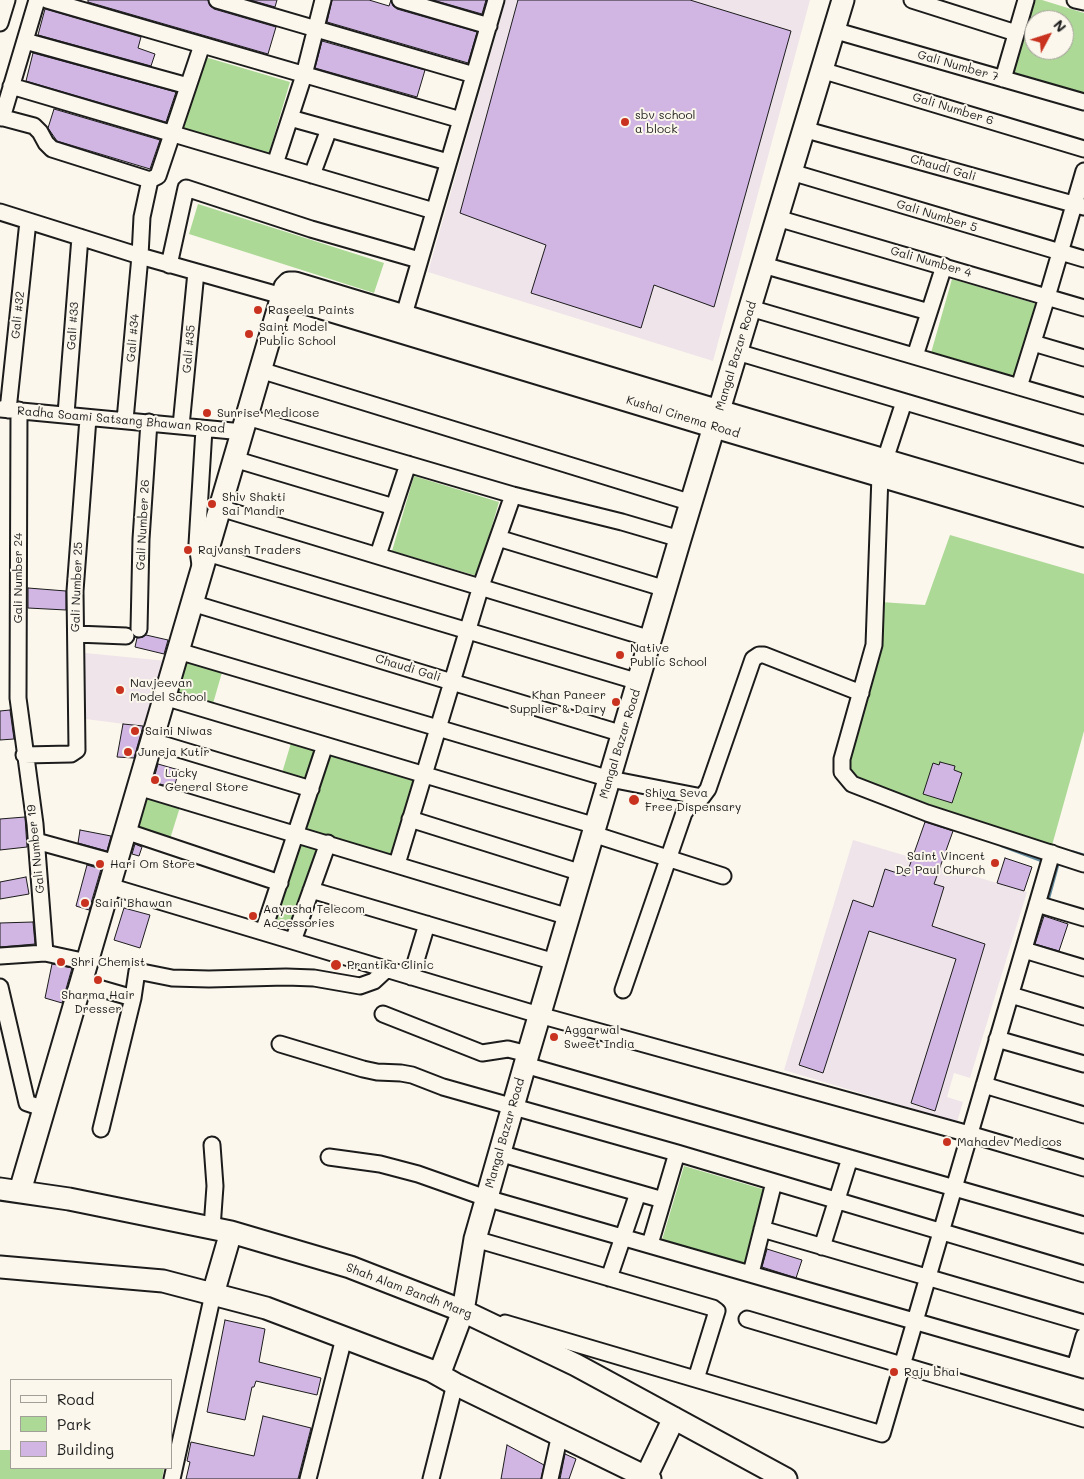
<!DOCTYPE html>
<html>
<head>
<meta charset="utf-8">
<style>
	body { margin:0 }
	#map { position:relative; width:1084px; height:1479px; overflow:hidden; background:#fbf7ec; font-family:Mali,sans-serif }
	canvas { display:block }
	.legend { position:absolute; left:10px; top:1379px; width:162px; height:90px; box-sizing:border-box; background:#fbf7ec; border:1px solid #a29f99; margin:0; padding:6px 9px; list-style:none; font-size:15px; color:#1c1c1c }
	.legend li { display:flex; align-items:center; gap:10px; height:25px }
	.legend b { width:25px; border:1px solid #a29f99 }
	.north { position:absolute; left:1024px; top:10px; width:50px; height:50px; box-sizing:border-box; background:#fbf7ec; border:1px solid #a29f99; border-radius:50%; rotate:50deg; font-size:14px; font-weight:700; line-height:20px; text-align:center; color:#1c1c1c }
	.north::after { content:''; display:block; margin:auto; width:18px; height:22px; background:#c8321e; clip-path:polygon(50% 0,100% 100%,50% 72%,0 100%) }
</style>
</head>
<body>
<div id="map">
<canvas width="1084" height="1479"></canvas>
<ul class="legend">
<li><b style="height:6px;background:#fbf7ec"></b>Road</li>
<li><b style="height:14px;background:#add997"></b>Park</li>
<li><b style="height:14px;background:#d1b6e4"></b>Building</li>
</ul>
<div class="north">N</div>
</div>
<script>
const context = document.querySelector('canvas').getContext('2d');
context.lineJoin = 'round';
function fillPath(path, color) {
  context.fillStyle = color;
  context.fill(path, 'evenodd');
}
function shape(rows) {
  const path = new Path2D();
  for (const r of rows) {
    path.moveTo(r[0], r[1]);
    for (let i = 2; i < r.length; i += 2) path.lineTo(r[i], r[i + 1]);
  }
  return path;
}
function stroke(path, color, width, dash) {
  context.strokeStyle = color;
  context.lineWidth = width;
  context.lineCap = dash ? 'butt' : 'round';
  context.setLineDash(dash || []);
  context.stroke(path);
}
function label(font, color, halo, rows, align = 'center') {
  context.font = font + ' Mali,sans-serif';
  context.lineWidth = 4;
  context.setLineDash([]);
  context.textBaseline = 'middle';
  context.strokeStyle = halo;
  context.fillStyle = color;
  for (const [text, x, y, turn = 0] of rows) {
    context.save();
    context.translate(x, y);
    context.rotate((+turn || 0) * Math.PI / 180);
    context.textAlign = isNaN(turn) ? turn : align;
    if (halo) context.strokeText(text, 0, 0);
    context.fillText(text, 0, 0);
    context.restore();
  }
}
const built = shape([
	[506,0,810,0,713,361,428,272],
	[85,653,167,661,148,727,78,718],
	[853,840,1027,892,970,1078,954,1073,947,1097,963,1102,957,1122,784,1070]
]);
const green = shape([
	[1035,0,1042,0,1084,13,1084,93,1013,72],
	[1034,20,1064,20,1064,50,1034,50],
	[205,57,290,82,268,156,183,131],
	[198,204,384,263,374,293,189,234],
	[952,279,1037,304,1016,378,931,353],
	[414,476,499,502,477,576,392,551],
	[950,535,1084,574,1084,731,1051,849,842,772,881,602,925,605],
	[182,656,223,669,212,707,171,695],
	[291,743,317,751,307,782,282,773],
	[328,755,413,780,391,854,306,829],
	[148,797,180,807,170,839,138,829],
	[299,841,321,848,292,929,271,923],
	[684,1166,769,1191,747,1265,662,1240],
	[0,1450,11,1450,11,1468,164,1468,162,1479,0,1479]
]);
const stream = shape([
	[1002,845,1042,860],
	[1073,853,1084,856],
	[1046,904,1059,857]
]);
const building = shape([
	[88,0,208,0,210,6,214,9,276,27,268,54,88,2,88,0],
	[250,0,277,0,275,7,250,0],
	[332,0,369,0,389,6,391,0,393,6,397,9,477,32,468,63,327,22,332,0],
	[433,0,486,0,482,14,433,0],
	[518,0,690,0,791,31,714,307,654,285,641,328,531,293,546,245,460,213,518,0],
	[45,9,141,37,138,48,155,54,151,66,38,35,45,9],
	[322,41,425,70,417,97,315,68,322,41],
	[33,53,176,92,166,122,26,81,33,53],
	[54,109,160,140,150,169,57,141,48,128,54,109],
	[28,588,66,591,66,610,28,608,28,588],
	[146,635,168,640,164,654,135,647,137,638,143,637,146,635],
	[10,710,14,739,0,740,0,711,10,710],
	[123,724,143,726,134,758,117,757,123,724],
	[940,762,955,766,954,770,962,773,952,803,923,794,933,763,939,765,940,762],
	[158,764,179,770,174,788,153,782,158,764],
	[25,817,27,847,0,850,0,819,25,817],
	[925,822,953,831,934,884,944,887,932,926,985,944,935,1111,911,1103,956,959,869,931,823,1073,799,1065,853,900,873,907,885,869,906,876,925,822],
	[80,830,111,836,107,851,78,843,80,830],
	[135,844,142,847,139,856,132,854,135,844],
	[1005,858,1032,867,1024,891,997,883,1005,858],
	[87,865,101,869,89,910,76,906,87,865],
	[26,877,29,894,0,899,0,882,26,877],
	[124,908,150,915,140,948,114,940,124,908],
	[1044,916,1068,924,1059,951,1035,944,1044,916],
	[33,922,35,944,0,947,0,923,33,922],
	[52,964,72,968,62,1003,45,998,52,964],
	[767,1249,802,1260,796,1278,762,1267,767,1249],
	[225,1320,265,1329,259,1362,321,1378,317,1395,256,1381,254,1387,252,1387,245,1420,207,1412,225,1320],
	[263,1416,311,1428,298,1479,186,1479,190,1462,187,1461,191,1442,254,1456,263,1416],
	[507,1445,544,1465,541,1479,501,1479,507,1445],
	[565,1454,576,1459,569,1479,560,1479,565,1454]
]);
const street = shape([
	[47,0,461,120],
	[217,0,474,75],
	[400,0,489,26],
	[912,0,1016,33],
	[1075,0,1084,2],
	[0,23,7,0],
	[833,30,1084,102],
	[25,41,188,86],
	[821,70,1084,149],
	[1003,79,1026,0],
	[11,86,434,211],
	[0,117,34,126,40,132,46,143,52,149,150,180],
	[2,118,37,0],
	[290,118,448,162],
	[803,129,1084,207],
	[275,164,304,75,323,0],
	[791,172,1084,259],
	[312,175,329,129],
	[0,212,140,256,282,296],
	[777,218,1084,308],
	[169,265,186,188,311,229,419,260],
	[763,265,929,312],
	[750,308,1084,406],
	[401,325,496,0],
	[1033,343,1084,358],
	[737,352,1084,455],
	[915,356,944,266],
	[260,370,692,503],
	[1019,387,1047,297,1084,171],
	[904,402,880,475,874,645,842,759,842,772,852,784,927,813,1084,864],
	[0,409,243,432],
	[8,410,28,221],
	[19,410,18,698,35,824,45,953],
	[66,414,80,237],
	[247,417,513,495,622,522,680,539],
	[125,420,140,256,142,217,150,180,158,176,202,45],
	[181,426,196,272],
	[234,459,394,507],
	[220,508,651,639],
	[498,538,666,589],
	[207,553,639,682],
	[378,555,408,464],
	[200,565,197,544,204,429],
	[192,603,623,734],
	[139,629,141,539,149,422],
	[76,634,126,636],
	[178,651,610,779,702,797],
	[164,697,596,826],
	[152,741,311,789],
	[24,755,71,754,77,750,75,591,88,418],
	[138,787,569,917],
	[410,819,582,873],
	[125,831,280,883],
	[593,834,723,876],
	[36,841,116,863],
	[397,864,481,586,513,495],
	[109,886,539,1015,969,1134,1084,1168],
	[311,890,555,962],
	[1037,904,1084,918],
	[263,932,325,745],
	[293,941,328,843],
	[1024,950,1084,968],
	[0,956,45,953,87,962],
	[411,977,427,924],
	[81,983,133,998],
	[0,987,27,1103,45,1109],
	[623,990,684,813,692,802,702,797,708,789,753,659,759,655,764,655,861,693],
	[1011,995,1084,1017],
	[383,1014,482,1053,508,1049,528,1054],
	[997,1039,1084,1064],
	[280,1044,363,1069,377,1072,401,1073,412,1075,443,1087,677,1153,1084,1274],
	[525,1065,1084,1225],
	[984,1085,1084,1115],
	[101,1129,133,998,137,971,172,978,209,979,286,977,314,978,360,986,374,981,387,969],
	[212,1145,215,1186,212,1228],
	[499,1153,663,1200],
	[329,1157,380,1164,418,1174,486,1198,1084,1370],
	[762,1229,1084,1323],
	[475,1239,713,1308,717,1311,696,1379],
	[650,1244,677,1153],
	[822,1247,850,1158],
	[751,1273,774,1182],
	[609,1278,638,1193],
	[747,1319,1084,1419],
	[505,1323,882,1434,1052,853],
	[1075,1367,1084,1336],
	[172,1479,213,1294],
	[308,1479,344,1338],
	[431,1479,455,1384],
	[550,1479,560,1434]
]);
const secondary = shape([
	[282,296,715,427,1084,536],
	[0,1189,69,1199,231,1232,350,1267,463,1311,576,1365,786,1479],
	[20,1191,282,296,285,287,289,283,295,283,719,411,1084,519],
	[0,1267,163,1281,266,1308,432,1371,455,1384,650,1479],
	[213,1294,231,1232],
	[439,1375,463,1311,475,1239,528,1054,680,539,843,0],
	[646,1477,674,1418]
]);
const markers = [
	[625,122,5,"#c8321e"],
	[258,310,5,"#c8321e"],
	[249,334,5,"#c8321e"],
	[207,413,5,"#c8321e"],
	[212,504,5,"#c8321e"],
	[188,550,5,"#c8321e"],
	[620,655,5,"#c8321e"],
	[120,690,5,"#c8321e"],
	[616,702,5,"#c8321e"],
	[135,731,5,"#c8321e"],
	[128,752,5,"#c8321e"],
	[155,780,5,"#c8321e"],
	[634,800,6,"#c8321e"],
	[995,863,5,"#c8321e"],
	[100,864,5,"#c8321e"],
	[85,903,5,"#c8321e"],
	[253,916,5,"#c8321e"],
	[61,962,5,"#c8321e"],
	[336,965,6,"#c8321e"],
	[98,980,5,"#c8321e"],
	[554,1037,5,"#c8321e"],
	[947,1142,5,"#c8321e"],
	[894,1372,5,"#c8321e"]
];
const streetNames = [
	["Gali Number 7",958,66,16],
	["Gali Number 6",953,109,17],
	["Chaudi Gali",943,168,16],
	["Gali Number 5",937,216,17],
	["Gali Number 4",931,262,16],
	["Gali #32",18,315,-84],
	["Gali #33",73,326,-86],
	["Gali #34",133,338,-85],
	["Gali #35",189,349,-85],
	["Mangal Bazar Road",736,356,-73],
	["Kushal Cinema Road",683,417,17],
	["Radha Soami Satsang Bhawan Road",121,420,5],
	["Gali Number 26",143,525,-87],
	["Gali Number 24",18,578,-90],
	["Gali Number 25",77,587,-88],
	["Chaudi Gali",408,668,17],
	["Mangal Bazar Road",620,744,-73],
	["Gali Number 19",36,849,-96],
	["Mangal Bazar Road",505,1133,-74],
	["Shah Alam Bandh Marg",409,1291,21]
];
const poiNames = [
	["sbv school",635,115],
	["a block",635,129],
	["Raseela Paints",268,310],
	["Saint Model",259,327],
	["Public School",259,341],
	["Sunrise Medicose",217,413],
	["Shiv Shakti",222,497],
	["Sai Mandir",222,511],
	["Rajvansh Traders",198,550],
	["Native",630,648],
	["Public School",630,662],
	["Navjeevan",130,683],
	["Model School",130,697],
	["Khan Paneer",606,695,"right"],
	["Supplier & Dairy",606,709,"right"],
	["Saini Niwas",145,731],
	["Juneja Kutir",138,752],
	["Lucky",165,773],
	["General Store",165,787],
	["Shiva Seva",645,793],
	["Free Dispensary",645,807],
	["Saint Vincent",985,856,"right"],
	["De Paul Church",985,870,"right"],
	["Hari Om Store",110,864],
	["Saini Bhawan",95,903],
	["Aayasha Telecom",263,909],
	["Accessories",263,923],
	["Shri Chemist",71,962],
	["Prantika Clinic",347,965],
	["Sharma Hair",98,995,"center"],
	["Dresser",98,1009,"center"],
	["Aggarwal",564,1030],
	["Sweet India",564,1044],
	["Mahadev Medicos",957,1142],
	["Raju bhai",904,1372]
];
fillPath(built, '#eee4ea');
fillPath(green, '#add997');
stroke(stream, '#658da0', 5);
fillPath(building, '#d1b6e4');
stroke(building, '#1c1c1c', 1);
stroke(street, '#1c1c1c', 19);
stroke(secondary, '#1c1c1c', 25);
stroke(street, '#fbf7ec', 15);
stroke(secondary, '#fbf7ec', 21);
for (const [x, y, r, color] of markers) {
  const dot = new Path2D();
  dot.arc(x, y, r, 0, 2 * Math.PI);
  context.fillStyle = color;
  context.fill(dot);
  stroke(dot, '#fbf7ec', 2);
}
label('12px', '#1c1c1c', '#fbf7ec', streetNames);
label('12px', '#1c1c1c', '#fbf7ec', poiNames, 'left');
</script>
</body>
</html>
